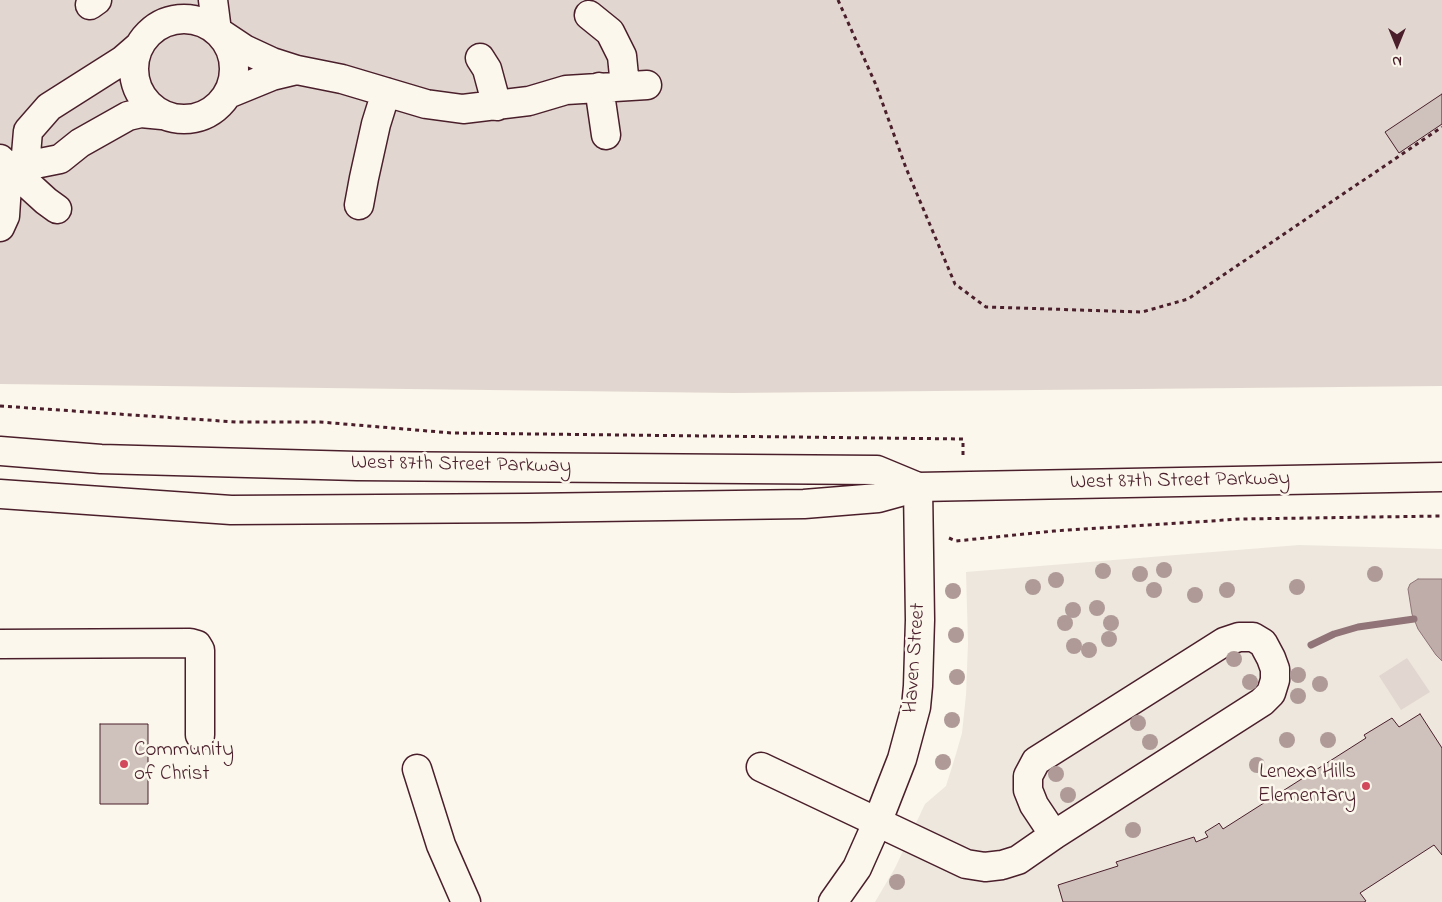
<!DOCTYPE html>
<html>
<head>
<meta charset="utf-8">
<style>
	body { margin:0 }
	#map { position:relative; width:1442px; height:902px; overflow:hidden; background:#fbf7ec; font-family:"Indie Flower",sans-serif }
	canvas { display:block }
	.north { position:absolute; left:1372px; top:20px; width:50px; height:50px; -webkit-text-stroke:4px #fbf7ec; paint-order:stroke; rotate:180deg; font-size:14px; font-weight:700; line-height:20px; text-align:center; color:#4a1f2b }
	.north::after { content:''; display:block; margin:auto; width:18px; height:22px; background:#4a1f2b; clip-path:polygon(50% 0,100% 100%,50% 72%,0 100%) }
</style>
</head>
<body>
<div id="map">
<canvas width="1442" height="902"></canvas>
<div class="north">N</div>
</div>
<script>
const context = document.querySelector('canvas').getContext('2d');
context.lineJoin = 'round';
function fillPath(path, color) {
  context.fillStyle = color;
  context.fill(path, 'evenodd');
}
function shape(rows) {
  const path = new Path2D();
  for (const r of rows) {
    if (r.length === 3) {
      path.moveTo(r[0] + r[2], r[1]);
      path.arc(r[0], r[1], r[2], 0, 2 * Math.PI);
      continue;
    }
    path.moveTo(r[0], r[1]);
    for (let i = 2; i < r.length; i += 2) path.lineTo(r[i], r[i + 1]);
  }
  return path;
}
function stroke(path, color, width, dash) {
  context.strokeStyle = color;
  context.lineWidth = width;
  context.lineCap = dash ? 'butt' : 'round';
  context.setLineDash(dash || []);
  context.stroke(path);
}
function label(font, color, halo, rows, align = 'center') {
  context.font = font + ' "Indie Flower",sans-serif';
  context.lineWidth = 5;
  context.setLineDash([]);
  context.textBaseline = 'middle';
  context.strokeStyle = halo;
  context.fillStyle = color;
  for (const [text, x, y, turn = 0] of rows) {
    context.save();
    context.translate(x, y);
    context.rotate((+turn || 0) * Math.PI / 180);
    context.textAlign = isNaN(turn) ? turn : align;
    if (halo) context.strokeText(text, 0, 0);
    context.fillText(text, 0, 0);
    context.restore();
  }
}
const built = shape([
	[1299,545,1442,549,1442,902,875,902,895,868,925,804,946,786,956,754,962,733,966,695,968,643,966,572]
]);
const green = shape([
	[0,0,1442,0,1442,386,733,393,0,384],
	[1407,658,1430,692,1401,710,1379,676]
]);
const water = shape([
	[1418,579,1442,579,1442,661,1436,655,1418,629,1412,614,1408,589,1410,584,1418,579]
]);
const stream = shape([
	[1311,645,1334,634,1358,627,1414,619]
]);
const building = shape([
	[1442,94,1442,124,1399,153,1385,132,1442,94],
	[1420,714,1442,748,1442,855,1434,845,1360,893,1366,901,1364,902,1063,902,1058,885,1118,866,1116,862,1194,837,1196,842,1208,837,1205,832,1218,824,1219,823,1223,829,1366,738,1364,735,1392,718,1399,727,1420,714],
	[100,724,148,724,148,804,100,804,100,724]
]);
const path = shape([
	[838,0,876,85,906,168,955,284,986,307,1142,312,1188,299,1442,127],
	[0,406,236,422,320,422,452,433,963,439,963,455],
	[949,538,956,541,1054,531,1241,519,1442,516]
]);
const minor = shape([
	[213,0,217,31,244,49,272,62,297,70,342,79,426,104,463,109,529,101,566,90,647,85],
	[90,5,97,0],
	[589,15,610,32,622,56,625,86],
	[184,69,50],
	[480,58,487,69,497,106],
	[599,87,606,135],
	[228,94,272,76,297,70],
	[0,159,46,201,57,209],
	[25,166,28,131,49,107,123,60,138,47],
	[0,187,7,185,25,166,60,159,80,143,128,116,141,113,162,115],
	[359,205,364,178,376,124,386,92],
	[0,227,5,216,7,185],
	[0,644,190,643,197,645,200,650,200,735],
	[761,767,966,864,985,867,1002,865,1018,860,1054,835,1262,702,1271,693,1275,680,1275,669,1271,658,1263,643,1253,637,1239,637,1224,642,1036,761,1028,776,1028,790,1034,805,1054,835],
	[417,769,441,845,466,902],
	[833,902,857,868,877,823,902,759,916,707,918,686,920,620,918,487]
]);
const major = shape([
	[0,451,101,459,357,466,877,470,918,487],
	[0,494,231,510,528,508,804,504,878,498,918,487,1442,477]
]);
const trees = [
	[1164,570],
	[1103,571],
	[1140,574],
	[1375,574],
	[1056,580],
	[1033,587],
	[1297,587],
	[1154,590],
	[1227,590],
	[953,591],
	[1195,595],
	[1097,608],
	[1073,610],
	[1065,623],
	[1111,623],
	[956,635],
	[1109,639],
	[1074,646],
	[1089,650],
	[1234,659],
	[1298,675],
	[957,677],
	[1250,682],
	[1320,684],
	[1298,696],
	[952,720],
	[1138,723],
	[1287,740],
	[1328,740],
	[1150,742],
	[943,762],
	[1257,765],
	[1056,774],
	[1068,795],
	[1133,830],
	[897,882]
];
const markers = [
	[124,764,5,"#d1495b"],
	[1366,786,5,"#d1495b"]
];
const streetNames = [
	["West 87th Street Parkway",461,466,1],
	["West 87th Street Parkway",1180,482,-1],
	["Haven Street",916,658,-86]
];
const poiNames = [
	["Community",134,752],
	["of Christ",134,776],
	["Lenexa Hills",1356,774,"right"],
	["Elementary",1356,798,"right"]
];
fillPath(built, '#eee7de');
fillPath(green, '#e2d7d0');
fillPath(water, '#bfadaa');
stroke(water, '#907477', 1);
stroke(stream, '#907477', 7);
fillPath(building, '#cfc2bc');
stroke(building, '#4a1f2b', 1);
stroke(minor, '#4a1f2b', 31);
stroke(major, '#4a1f2b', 31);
stroke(path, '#4a1f2b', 3, [4, 4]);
stroke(minor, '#fbf7ec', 28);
stroke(major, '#fbf7ec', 28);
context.fillStyle = '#af9a98';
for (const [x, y] of trees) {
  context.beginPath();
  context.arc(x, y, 8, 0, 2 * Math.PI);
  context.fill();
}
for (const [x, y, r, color] of markers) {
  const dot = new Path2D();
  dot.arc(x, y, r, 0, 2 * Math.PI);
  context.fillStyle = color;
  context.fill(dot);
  stroke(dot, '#fbf7ec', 2);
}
label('21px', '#4a1f2b', '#fbf7ec', streetNames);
label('21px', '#4a1f2b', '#fbf7ec', poiNames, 'left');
</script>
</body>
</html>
